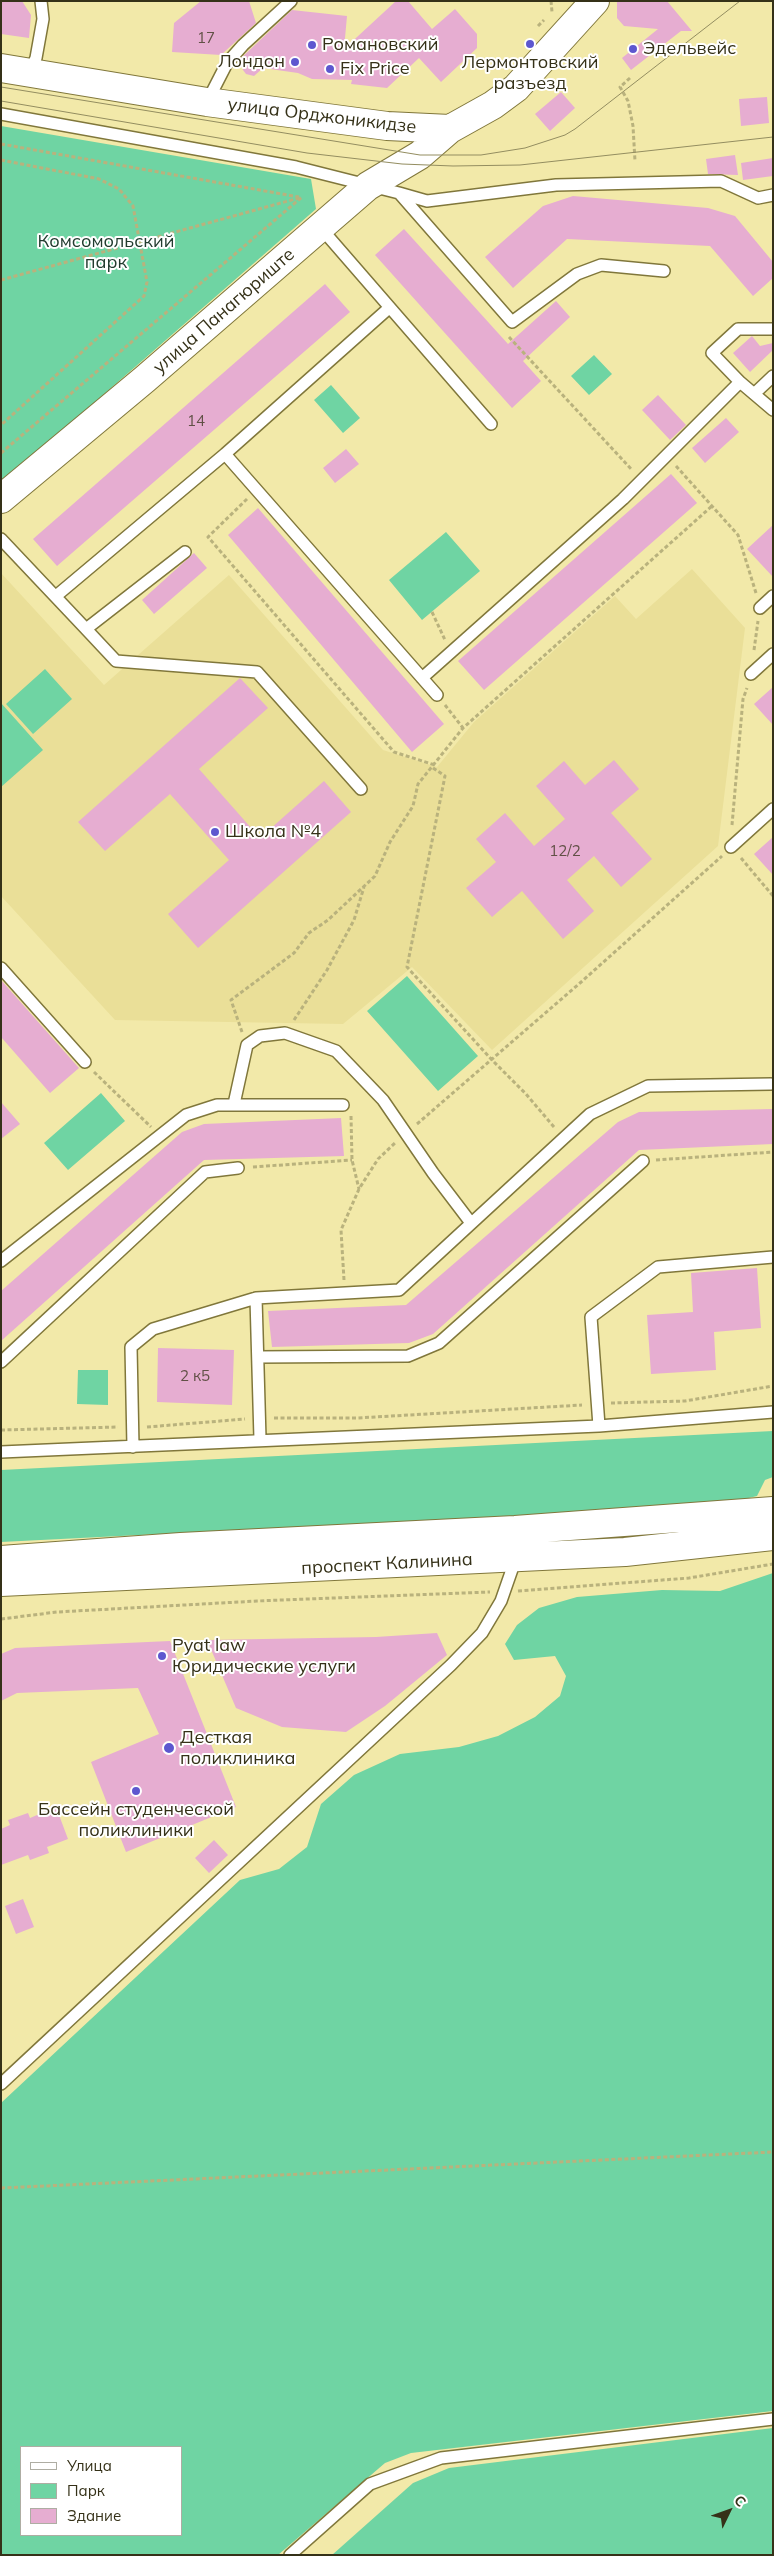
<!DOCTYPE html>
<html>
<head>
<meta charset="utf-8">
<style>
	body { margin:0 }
	#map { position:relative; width:774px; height:2556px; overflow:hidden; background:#f2e9a9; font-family:Mulish,sans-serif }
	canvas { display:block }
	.frame { position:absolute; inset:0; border:2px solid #353118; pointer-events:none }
	.legend { position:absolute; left:20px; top:2446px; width:162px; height:90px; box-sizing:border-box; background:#fff; border:1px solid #aeada3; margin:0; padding:6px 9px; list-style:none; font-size:15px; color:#353118 }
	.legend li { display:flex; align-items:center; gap:10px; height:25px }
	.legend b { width:25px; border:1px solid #aeada3 }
	.north { position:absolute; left:704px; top:2486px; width:50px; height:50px; -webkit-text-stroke:4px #fff; paint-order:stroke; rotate:48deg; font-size:14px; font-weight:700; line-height:20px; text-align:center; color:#353118 }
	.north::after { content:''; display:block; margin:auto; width:18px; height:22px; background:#353118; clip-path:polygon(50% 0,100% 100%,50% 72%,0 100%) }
</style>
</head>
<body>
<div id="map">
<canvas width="774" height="2556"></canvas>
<div class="frame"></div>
<ul class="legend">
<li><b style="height:6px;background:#fff"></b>Улица</li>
<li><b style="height:14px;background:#6fd4a3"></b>Парк</li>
<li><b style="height:14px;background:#e6add1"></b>Здание</li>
</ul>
<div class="north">С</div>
</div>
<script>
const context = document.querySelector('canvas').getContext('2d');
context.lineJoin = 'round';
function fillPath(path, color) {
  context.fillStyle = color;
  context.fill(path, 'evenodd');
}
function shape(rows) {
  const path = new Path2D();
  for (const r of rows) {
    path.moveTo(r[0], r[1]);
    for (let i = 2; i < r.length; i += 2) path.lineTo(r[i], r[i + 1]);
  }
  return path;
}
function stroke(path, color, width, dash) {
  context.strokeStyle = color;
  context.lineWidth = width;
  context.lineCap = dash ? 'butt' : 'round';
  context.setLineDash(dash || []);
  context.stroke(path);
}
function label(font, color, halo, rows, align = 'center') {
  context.font = font + ' Mulish,sans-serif';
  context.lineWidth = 4;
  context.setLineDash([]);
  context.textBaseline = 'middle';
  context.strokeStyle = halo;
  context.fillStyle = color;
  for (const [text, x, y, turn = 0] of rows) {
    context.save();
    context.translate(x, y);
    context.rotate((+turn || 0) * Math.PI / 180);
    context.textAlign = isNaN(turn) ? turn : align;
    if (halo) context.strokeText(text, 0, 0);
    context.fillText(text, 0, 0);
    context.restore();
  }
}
const built = shape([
	[692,569,745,628,718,846,492,1050,412,967,343,1024,115,1020,1,896,1,573,104,685,229,575,383,750,437,767,474,722,615,596,636,619]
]);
const green = shape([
	[1,126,311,179,316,209,1,484],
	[594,355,612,374,589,395,571,376],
	[331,385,360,418,343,433,314,400],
	[446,532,480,571,422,620,389,580],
	[45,669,72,699,33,734,6,704],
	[1,703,43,750,1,787],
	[407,976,478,1056,438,1091,367,1011],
	[101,1093,125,1121,68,1170,44,1143],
	[78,1370,108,1370,108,1405,77,1404],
	[773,1431,773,1477,765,1480,757,1496,716,1506,1,1542,1,1470],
	[773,1573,773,2411,411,2453,385,2463,278,2555,1,2555,1,2103,240,1880,279,1869,307,1847,321,1804,354,1775,400,1754,459,1747,498,1736,535,1717,560,1696,566,1676,555,1656,514,1660,505,1644,517,1625,539,1608,577,1597,662,1590,720,1591],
	[21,2447,181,2447,181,2535,21,2535],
	[773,2428,773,2555,332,2555,413,2483,449,2468]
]);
const building = shape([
	[1,1,22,1,31,15,29,38,1,34],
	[201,1,249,1,256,23,221,55,172,52,174,23],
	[396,1,408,1,432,29,455,9,477,34,477,48,441,82,419,58,387,88,351,84,352,80,312,79,298,73,263,68,254,76,246,74,243,70,239,60,292,10,347,16,344,49],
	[617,1,667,1,692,31,681,31,631,70,622,58,658,29,624,26,617,18],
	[561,92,575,108,550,131,535,114],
	[767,97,769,123,741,126,739,99],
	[735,155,738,175,708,174,706,159],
	[773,158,773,176,743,180,741,163],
	[573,196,708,208,735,216,773,262,773,278,753,296,710,246,567,239,513,288,485,257,543,206],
	[404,229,508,344,556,301,570,317,523,361,541,381,512,408,375,255],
	[325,284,350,312,57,566,33,539],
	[752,336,760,346,773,343,773,350,750,372,733,353],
	[658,395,686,425,670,440,642,410],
	[726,418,739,432,705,463,692,448],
	[346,449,359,464,335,483,323,468],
	[671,474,697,503,484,690,458,661],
	[258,508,444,724,412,752,228,535],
	[773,525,773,577,747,549],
	[194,553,207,568,154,614,142,600],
	[240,678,268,708,199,769,260,838,324,781,351,812,198,948,168,914,229,860,170,794,105,851,78,822],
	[773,687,773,725,754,704],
	[614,760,639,789,611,813,652,859,621,887,594,856,567,880,594,911,563,939,522,891,492,917,466,888,496,862,476,839,505,813,534,846,565,819,536,786,564,761,585,785],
	[773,837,773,875,754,854],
	[1,980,79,1068,50,1093,1,1037],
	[1,1102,20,1124,1,1139],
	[773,1109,773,1144,639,1150,433,1334,409,1343,272,1347,268,1311,406,1305,618,1122,639,1112],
	[341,1118,344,1156,204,1160,1,1341,1,1291,182,1132,204,1124],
	[757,1268,761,1328,714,1332,716,1370,651,1374,647,1315,693,1312,691,1273],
	[158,1348,234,1350,232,1405,157,1402],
	[437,1633,447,1655,385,1706,346,1732,282,1727,236,1708,207,1640,376,1637],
	[170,1641,236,1807,126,1852,91,1762,159,1734,138,1688,17,1693,1,1701,1,1654,15,1648],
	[56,1807,68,1839,47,1847,49,1853,30,1860,28,1855,1,1865,1,1829,10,1825,8,1820,28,1813,30,1818],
	[214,1840,228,1855,209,1873,195,1858],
	[23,1899,34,1927,16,1934,5,1906]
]);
const path = shape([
	[551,1,552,12],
	[538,26,544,20],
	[630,78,620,87,628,101,633,126,635,161],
	[1,144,299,197],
	[1,160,99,179,119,189,133,206,147,282,144,296,1,425],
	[1,280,299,198],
	[509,337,632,470],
	[1,453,302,197],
	[676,466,738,535,756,593],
	[247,499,208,537,394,752,435,765],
	[432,612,445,640],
	[754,650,758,621],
	[445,705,463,728],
	[433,768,445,776,407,967,492,1060,526,1094,554,1127],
	[732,825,743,699,747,688],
	[741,858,773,896],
	[294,1020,327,970,354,920,364,887],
	[242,1032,231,1000,294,953,309,933,328,920,375,876,390,842,413,806,418,784,463,728,712,506],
	[94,1072,151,1127],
	[351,1116,352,1160,359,1189],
	[417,1124,580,983,722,856],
	[656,1160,773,1152],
	[253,1167,352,1160],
	[344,1280,341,1230,359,1189,378,1159,395,1143],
	[611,1403,685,1401,773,1386],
	[274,1418,358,1418,582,1405],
	[147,1427,245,1419],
	[1,1430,118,1427],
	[518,1591,689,1578,773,1564],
	[1,1619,57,1612,257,1601,490,1592],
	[1,2188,773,2152]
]);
const lane = shape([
	[30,72,36,58,43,19,41,1],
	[207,102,227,63,243,45,291,1],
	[1,114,296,167,399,193,512,322,577,274,601,265,664,271],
	[399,193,427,201,556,185,721,181,758,198,773,195],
	[320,227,491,424],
	[740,382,712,353,738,329,773,329],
	[754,394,773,376],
	[225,454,437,695],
	[1,539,86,629,185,552],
	[56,596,225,454,389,308],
	[760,608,773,596],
	[86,629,116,661,257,672,361,789],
	[751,674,773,654],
	[422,678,623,499,740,382,773,410],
	[731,847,773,809],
	[1,968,85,1062],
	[234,1104,247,1045,260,1036,285,1033,336,1051,383,1100,433,1173,471,1223],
	[1,1261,186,1115,217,1105,343,1105],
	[256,1298,260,1439],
	[258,1357,408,1356,439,1343,643,1161],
	[1,1362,205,1172,238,1168],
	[599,1426,591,1317,658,1267,773,1257],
	[133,1447,131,1347,153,1329,256,1298,399,1290,590,1114,648,1086,771,1084],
	[1,1452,599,1426,773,1412],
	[1,2084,451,1665,482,1633,501,1601,516,1558],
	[290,2555,370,2484,441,2458,773,2419]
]);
const secondary = shape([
	[1,68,207,102,387,126,450,129,493,105,516,88,595,1],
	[1,499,145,379,368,186,420,155,450,129]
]);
const primary = shape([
	[1,1560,181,1547,515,1530,773,1511],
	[1,1582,625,1552,773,1536]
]);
const tram = shape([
	[1,87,420,155,481,155,525,148,565,135,575,129,740,1],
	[1,101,307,153,402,164,453,166,520,165,773,137]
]);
const markers = [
	[530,44,5,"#5d57cf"],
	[312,45,5,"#5d57cf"],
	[633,49,5,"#5d57cf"],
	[295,62,5,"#5d57cf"],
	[330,69,5,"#5d57cf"],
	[215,832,5,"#5d57cf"],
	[162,1656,5,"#5d57cf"],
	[169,1748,6,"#5d57cf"],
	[136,1791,5,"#5d57cf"]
];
const numberNames = [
	["17",206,38],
	["14",196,421],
	["12/2",565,851],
	["2 к5",195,1376]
];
const poiNames = [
	["Романовский",322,45],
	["Эдельвейс",643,49],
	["Лондон",285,62,"right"],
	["Лермонтовский",530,63,"center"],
	["разъезд",530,84,"center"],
	["Fix Price",340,69],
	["Школа №4",225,832],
	["Pyat law",172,1646],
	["Юридические услуги",172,1667],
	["Десткая",180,1738],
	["поликлиника",180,1759],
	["Бассейн студенческой",136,1810,"center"],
	["поликлиники",136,1831,"center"]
];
const streetNames = [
	["улица Орджоникидзе",322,116,7],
	["улица Панагюриште",224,311,-41],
	["проспект Калинина",387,1564,-3]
];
const parkNames = [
	["Комсомольский",106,242],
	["парк",106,263]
];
fillPath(built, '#eadf98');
fillPath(green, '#6fd4a3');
fillPath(building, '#e6add1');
stroke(lane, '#80773b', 14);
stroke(secondary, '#80773b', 30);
stroke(primary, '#80773b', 30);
stroke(path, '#b9b27d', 3, [4, 2.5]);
stroke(lane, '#fff', 11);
stroke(secondary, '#fff', 28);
stroke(primary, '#fff', 28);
stroke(tram, '#938d60', 1);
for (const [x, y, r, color] of markers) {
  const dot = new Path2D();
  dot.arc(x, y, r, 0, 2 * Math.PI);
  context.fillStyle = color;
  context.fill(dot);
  stroke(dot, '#fff', 2);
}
label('15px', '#615046', null, numberNames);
label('18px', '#353118', '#fff', poiNames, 'left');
label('18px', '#353118', '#fff', streetNames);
label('18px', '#223c2f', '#fff', parkNames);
</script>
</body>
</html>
